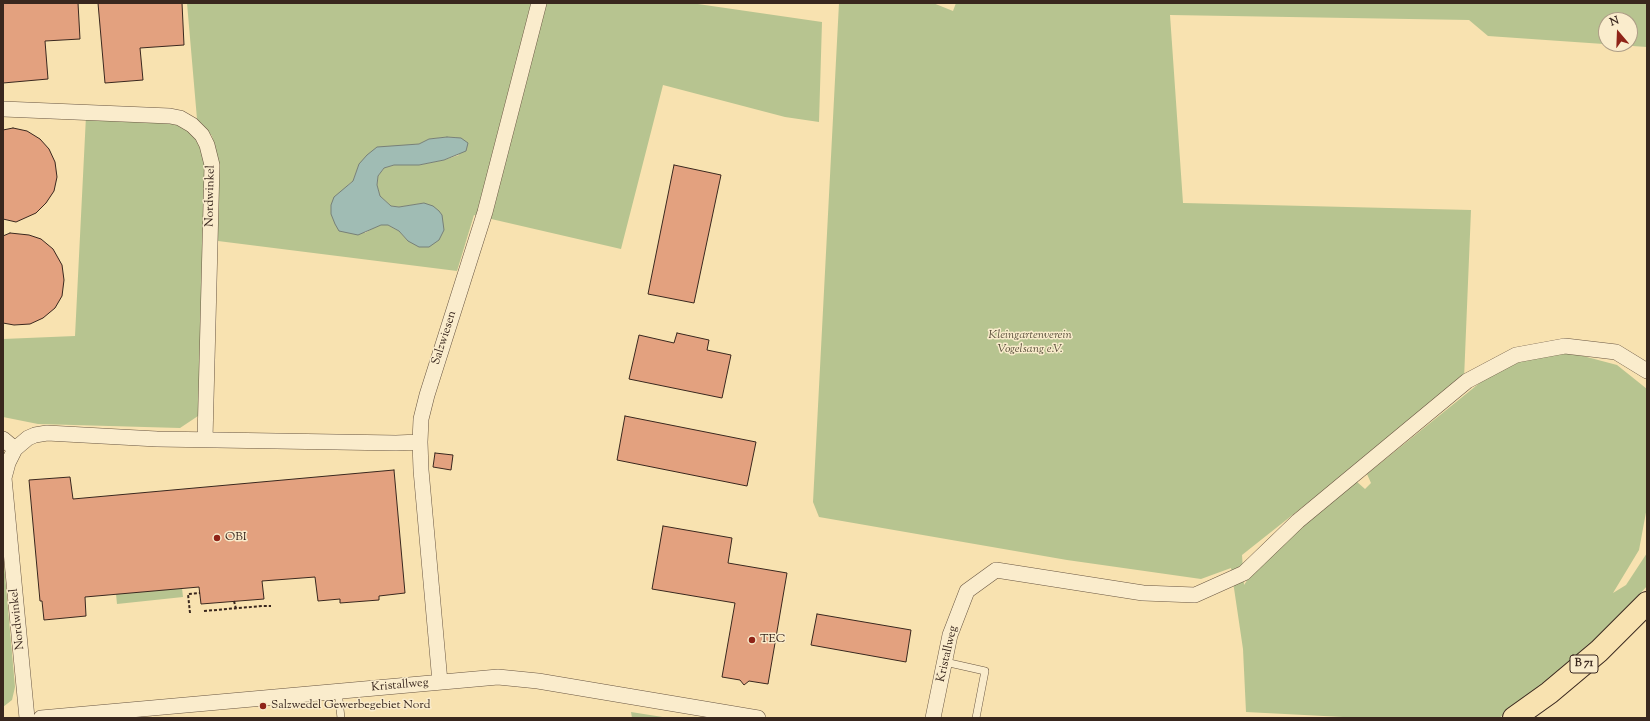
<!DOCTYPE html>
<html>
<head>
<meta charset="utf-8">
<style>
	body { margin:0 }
	#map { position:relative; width:1650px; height:721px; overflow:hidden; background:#f8e2b0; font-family:"Sorts Mill Goudy",serif }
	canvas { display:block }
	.frame { position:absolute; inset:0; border:4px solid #39271e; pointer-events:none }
	.north { position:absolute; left:1598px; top:12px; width:40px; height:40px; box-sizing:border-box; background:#faeccc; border:1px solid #ad9d86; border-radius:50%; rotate:341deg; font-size:11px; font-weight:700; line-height:16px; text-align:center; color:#39271e }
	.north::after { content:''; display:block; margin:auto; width:14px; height:18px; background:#8f2418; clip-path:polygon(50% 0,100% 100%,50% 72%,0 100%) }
</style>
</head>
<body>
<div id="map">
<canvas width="1650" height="721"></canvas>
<div class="frame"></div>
<div class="north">N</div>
</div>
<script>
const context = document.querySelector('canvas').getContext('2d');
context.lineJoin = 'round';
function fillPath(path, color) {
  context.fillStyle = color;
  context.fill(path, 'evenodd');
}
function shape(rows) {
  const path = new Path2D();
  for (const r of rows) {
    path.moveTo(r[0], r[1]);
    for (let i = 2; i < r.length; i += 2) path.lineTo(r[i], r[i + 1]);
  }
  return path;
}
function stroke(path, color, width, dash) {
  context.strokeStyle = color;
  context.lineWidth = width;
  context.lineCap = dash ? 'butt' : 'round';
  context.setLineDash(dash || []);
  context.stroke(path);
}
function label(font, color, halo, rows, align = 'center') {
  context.font = font + ' "Sorts Mill Goudy",serif';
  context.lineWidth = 3;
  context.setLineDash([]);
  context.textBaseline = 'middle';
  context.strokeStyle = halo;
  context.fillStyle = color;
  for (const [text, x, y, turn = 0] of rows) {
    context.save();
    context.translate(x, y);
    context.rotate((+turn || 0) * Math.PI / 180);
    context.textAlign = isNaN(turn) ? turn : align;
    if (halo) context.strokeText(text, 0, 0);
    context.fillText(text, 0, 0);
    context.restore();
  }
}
const green = shape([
	[187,3,691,3,822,22,819,122,785,117,663,85,621,249,474,215,457,271,218,241,218,166,212,136,197,119],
	[447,137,456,137,459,155,444,160,419,165,394,165,384,168,378,176,377,185,380,196,391,206,399,207,424,203,408,241,399,231,388,225,381,225,373,228,365,233,348,185,353,181,359,164,409,145,419,144,429,139],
	[839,3,933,3,953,11,956,3,1647,3,1647,47,1488,36,1469,20,1170,15,1183,203,1471,210,1464,379,1242,555,1244,585,1250,576,1296,531,1356,481,1365,489,1371,483,1367,474,1487,377,1532,356,1568,352,1617,365,1647,389,1647,507,1639,550,1613,593,1626,585,1647,553,1647,586,1631,604,1565,669,1499,718,1343,717,1246,712,1243,649,1231,568,1201,579,1067,560,819,517,813,502],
	[1606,20,1630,20,1630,44,1606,44],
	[86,116,177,124,199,139,208,168,198,416,180,428,38,424,3,417,3,339,75,336],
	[3,552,15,687,12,700,3,707],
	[182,588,183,597,117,604,116,594],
	[631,712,669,718,632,718]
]);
const water = shape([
	[447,137,461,138,468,143,466,151,444,160,419,165,394,165,384,168,378,176,377,185,380,196,391,206,399,207,424,203,433,206,439,211,442,215,444,230,439,240,429,247,419,247,408,241,399,231,388,225,381,225,358,235,339,231,335,224,331,214,331,205,334,197,353,181,359,164,367,155,377,147,419,144,429,139,447,137]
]);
const building = shape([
	[3,3,78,3,80,39,45,41,48,79,3,83,3,3],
	[98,3,182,3,184,45,140,48,143,80,105,83,98,3],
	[13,128,27,131,40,139,49,149,55,162,57,177,54,191,46,203,36,213,16,222,3,219,3,130,13,128],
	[674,165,721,175,694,303,648,294,674,165],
	[10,233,29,235,41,239,53,249,62,265,64,280,62,296,55,308,43,318,30,324,14,325,3,323,3,236,10,233],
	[677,333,709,340,707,350,731,355,722,398,629,379,639,335,674,343,677,333],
	[625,416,756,442,747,486,617,460,625,416],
	[435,453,453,455,451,470,433,467,435,453],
	[394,470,405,593,379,596,379,600,340,603,340,599,318,601,315,577,262,581,264,599,201,604,199,587,85,597,86,616,44,620,42,601,40,601,29,480,70,477,73,499,394,470],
	[663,526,732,538,728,563,787,573,768,684,749,681,744,685,740,680,722,677,735,603,652,589,663,526],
	[817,614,911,630,906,662,811,645,817,614]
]);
const path = shape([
	[234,601,236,609],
	[204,611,262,606,271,606],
	[190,613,188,594,200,593]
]);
const lane = shape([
	[945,662,985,671,976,718],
	[338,691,341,718]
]);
const street = shape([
	[3,109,170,116,180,118,192,125,202,135,207,145,212,165,205,439],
	[3,439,15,449],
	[440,682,421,470,420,442,421,419,427,395,485,212,539,3],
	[27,718,4,478,8,463,15,449,28,438,35,435,47,433,157,439,396,443,420,442],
	[41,718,498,677,538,681,758,718],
	[933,718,950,635,967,591,996,570,1143,593,1195,595,1244,573,1298,521,1467,381,1516,355,1565,346,1616,352,1647,371]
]);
const primary = shape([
	[1514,718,1549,693,1599,651,1647,603]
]);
const markers = [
	[217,538,4,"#8f2418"],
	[752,640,4,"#8f2418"],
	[263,706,4,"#8f2418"]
];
const shields = [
	[1584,664,28]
];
const shieldNames = [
	["B 71",1584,664]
];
const streetNames = [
	["Nordwinkel",211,196,-89],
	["Salzwiesen",445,338,-72],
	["Nordwinkel",18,619,-96],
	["Kristallweg",948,654,-77],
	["Kristallweg",400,686,-5]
];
const parkNames = [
	["Kleingartenverein",1030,336],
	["Vogelsang e.V.",1030,350]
];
const poiNames = [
	["OBI",225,538],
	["TEC",760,640],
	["Salzwedel Gewerbegebiet Nord",271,706]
];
fillPath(green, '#b7c490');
fillPath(water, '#a0bcb4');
stroke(water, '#778078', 1);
fillPath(building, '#e3a17f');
stroke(building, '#39271e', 1);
stroke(lane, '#695642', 8);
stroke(street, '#695642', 16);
stroke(primary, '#39271e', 24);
stroke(path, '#39271e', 2, [3, 2]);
stroke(lane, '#faeccc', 7);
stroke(street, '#faeccc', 15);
stroke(primary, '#f8e2b0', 22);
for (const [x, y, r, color] of markers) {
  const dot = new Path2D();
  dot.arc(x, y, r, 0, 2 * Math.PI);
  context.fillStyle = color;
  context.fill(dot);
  stroke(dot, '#faeccc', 1.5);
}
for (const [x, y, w] of shields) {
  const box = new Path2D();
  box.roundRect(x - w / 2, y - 9, w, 18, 3);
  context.fillStyle = '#faeccc';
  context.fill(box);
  stroke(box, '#39271e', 1);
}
label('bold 11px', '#39271e', null, shieldNames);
label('12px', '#39271e', '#faeccc', streetNames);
label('italic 12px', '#584e3a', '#faeccc', parkNames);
label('12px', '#39271e', '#faeccc', poiNames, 'left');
</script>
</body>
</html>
